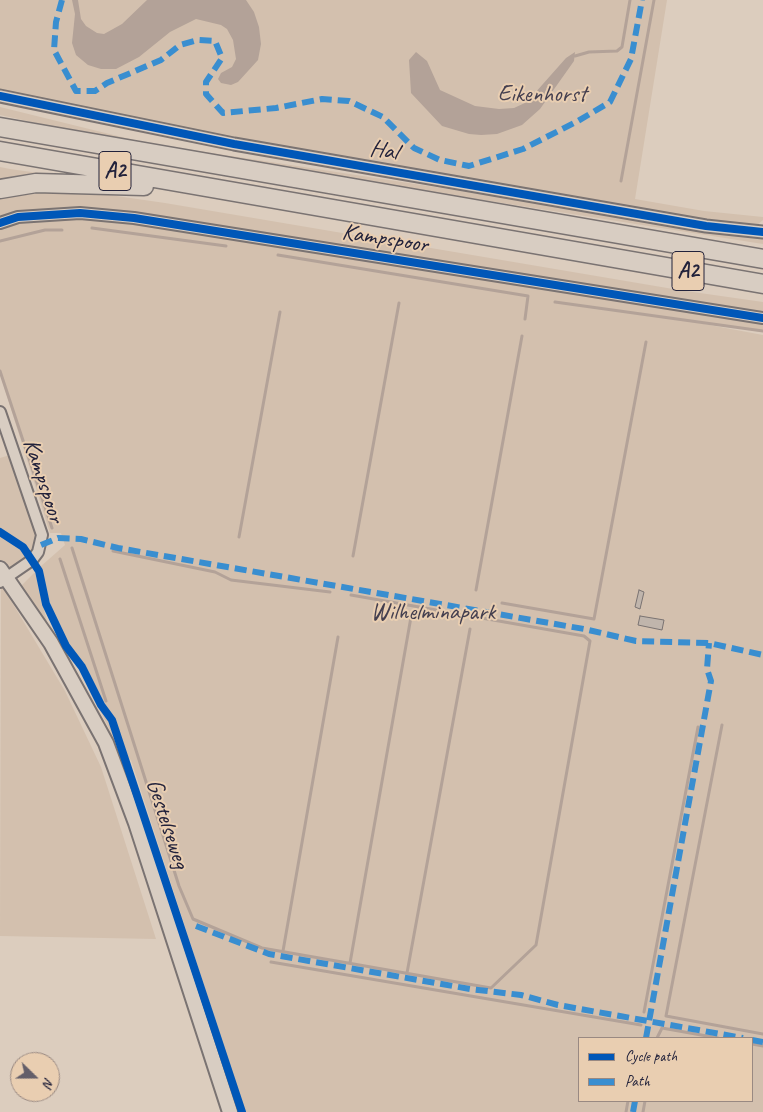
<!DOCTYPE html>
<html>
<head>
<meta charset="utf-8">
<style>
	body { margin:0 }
	#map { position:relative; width:763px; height:1112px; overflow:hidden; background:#dccdbe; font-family:Caveat,sans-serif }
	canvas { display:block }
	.legend { position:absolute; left:578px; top:1037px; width:175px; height:65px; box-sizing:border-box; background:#e9ceb1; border:1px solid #998982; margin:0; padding:6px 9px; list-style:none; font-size:15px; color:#22223b }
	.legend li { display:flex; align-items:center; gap:10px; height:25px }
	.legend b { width:25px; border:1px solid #998982 }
	.north { position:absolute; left:10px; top:1052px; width:50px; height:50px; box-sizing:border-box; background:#e9ceb1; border:1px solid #998982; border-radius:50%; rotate:112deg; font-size:14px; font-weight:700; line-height:20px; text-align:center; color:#22223b }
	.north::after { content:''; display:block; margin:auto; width:18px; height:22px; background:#635e69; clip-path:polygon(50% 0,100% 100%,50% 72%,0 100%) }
</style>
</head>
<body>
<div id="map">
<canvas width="763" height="1112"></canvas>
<ul class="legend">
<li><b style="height:6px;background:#0057b8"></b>Cycle path</li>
<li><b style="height:6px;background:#398ed0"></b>Path</li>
</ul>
<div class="north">N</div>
</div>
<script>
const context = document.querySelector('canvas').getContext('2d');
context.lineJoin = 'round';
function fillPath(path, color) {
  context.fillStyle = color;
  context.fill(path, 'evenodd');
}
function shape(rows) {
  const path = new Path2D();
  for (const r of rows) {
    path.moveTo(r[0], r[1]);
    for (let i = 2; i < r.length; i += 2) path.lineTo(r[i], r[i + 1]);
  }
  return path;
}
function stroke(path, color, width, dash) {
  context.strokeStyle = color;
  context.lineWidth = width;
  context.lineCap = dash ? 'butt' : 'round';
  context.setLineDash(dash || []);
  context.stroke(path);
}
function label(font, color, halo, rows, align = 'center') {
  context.font = font + ' Caveat,sans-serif';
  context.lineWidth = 4;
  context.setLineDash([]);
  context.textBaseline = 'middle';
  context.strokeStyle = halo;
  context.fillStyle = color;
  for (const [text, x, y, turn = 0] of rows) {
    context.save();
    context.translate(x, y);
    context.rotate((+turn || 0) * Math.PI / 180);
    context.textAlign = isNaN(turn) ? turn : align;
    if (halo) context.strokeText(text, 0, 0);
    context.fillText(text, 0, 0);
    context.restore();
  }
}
const green = shape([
	[0,0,667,0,635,199,704,211,763,217,763,220,755,227,693,220,231,139,0,91],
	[0,107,146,143,763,237,763,244,146,147,0,115],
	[0,167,10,169,60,176,0,185],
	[59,191,82,191,165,203,679,290,763,302,763,314,109,210,83,208,38,211,0,218,0,198],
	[58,217,105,218,318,250,584,296,674,306,763,321,763,332,683,320,763,335,763,1112,245,1112,131,760,119,749,53,613,40,567,65,545,61,533,50,533,0,374,0,228,37,219],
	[579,1038,752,1038,752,1101,579,1101],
	[10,455,37,538,30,553,19,540,0,530,0,458],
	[0,535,16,544,26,557,10,573,0,560],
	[35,572,45,614,50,632,20,587],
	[1,584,65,691,101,767,156,939,0,936]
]);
const water = shape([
	[72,0,78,0,81,19,86,26,97,33,104,34,122,24,147,0,246,0,254,12,259,27,261,44,258,60,238,82,231,85,221,83,218,79,221,73,232,67,236,59,233,40,227,29,221,25,196,19,170,32,139,57,116,69,101,69,88,65,76,55,72,43,75,14],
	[416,52,427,61,440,90,475,106,499,109,514,108,527,102,566,58,575,52,574,61,540,109,522,125,497,134,481,135,469,134,442,126,411,93,409,60]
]);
const stream = shape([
	[575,56,589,52,617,51,622,47,630,0],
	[621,181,654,0],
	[92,228,226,246],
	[0,241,45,230,62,230],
	[278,255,528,296,525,319],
	[555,302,763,331],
	[0,371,52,528],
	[239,537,280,312],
	[72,548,179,886,193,919,262,948,491,988,536,945,590,641,584,636,351,595],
	[113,551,215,572,231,580,330,592],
	[353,556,399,303],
	[60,559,106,701],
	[476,590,522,336],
	[502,603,594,619,646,342],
	[722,725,666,1016,763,1034],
	[283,951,338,637],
	[271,962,641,1025],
	[350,963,411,617],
	[407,973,470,629],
	[644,1012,698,727],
	[657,1038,662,1028,718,1038],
	[752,1044,763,1046],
	[626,1112,628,1101],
	[643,1112,645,1101]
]);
const building = shape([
	[639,590,644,592,640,609,635,607,639,590],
	[640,616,664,620,662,630,638,625,640,616]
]);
const minor = shape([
	[0,223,18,217,80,213,134,218,763,318],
	[0,412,42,535,38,552,32,560,0,582]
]);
const tertiary = shape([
	[0,96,234,144,706,226,763,232]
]);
const secondary = shape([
	[0,569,51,643,106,743,136,823,230,1112]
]);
const motorway = shape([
	[0,127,763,259],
	[0,151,763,284],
	[0,189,36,183,144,186]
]);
const quiet = shape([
	[62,0,56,22,54,50,76,91,95,91,107,83,161,60,180,45,198,40,215,41,222,58,206,82,206,94,223,113,276,108,322,99,349,101,383,117,414,148,440,160,469,166,523,149,578,121,610,102,631,59,642,0],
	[41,545,58,538,81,539,118,548,584,629,636,641,709,643,763,655],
	[196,926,269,954,470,989,521,995,558,1005,743,1038],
	[646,1038,711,681,707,669,709,643],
	[752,1040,763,1042],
	[633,1112,635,1101]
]);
const cycleway = shape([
	[0,96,234,144,706,226,763,232],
	[0,223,18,217,80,213,134,218,763,318],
	[0,532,23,547,39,571,46,604,66,646,82,667,101,705,112,720,242,1112]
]);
const shields = [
	[115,171,32],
	[688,271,32]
];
const shieldNames = [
	["A2",115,171],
	["A2",688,271]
];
const parkNames = [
	["Eikenhorst",542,95],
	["Wilhelminapark",433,613]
];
const streetNames = [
	["Hal",384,151,10],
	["Kampspoor",385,239,9],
	["Kampspoor",43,481,72],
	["Gestelseweg",167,824,72]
];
fillPath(green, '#d3c0ae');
fillPath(water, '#b3a298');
stroke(stream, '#b3a298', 3);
fillPath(building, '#c0b5ac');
stroke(building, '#7a7372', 1);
stroke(minor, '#7a7372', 14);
stroke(tertiary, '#7a7372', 15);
stroke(secondary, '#7a7372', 18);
stroke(motorway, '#7a7372', 21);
stroke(minor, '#d8cdc2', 10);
stroke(tertiary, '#d8cdc2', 11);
stroke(secondary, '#d8cdc2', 14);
stroke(motorway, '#d8cdc2', 18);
stroke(quiet, '#398ed0', 6, [12, 6]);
stroke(cycleway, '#0057b8', 8);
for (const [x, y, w] of shields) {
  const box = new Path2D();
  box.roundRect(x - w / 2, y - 19.5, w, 39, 4);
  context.fillStyle = '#e9ceb1';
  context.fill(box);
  stroke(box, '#22223b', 1);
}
label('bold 22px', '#22223b', null, shieldNames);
label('24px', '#443f4f', '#e9ceb1', parkNames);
label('24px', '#22223b', '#e9ceb1', streetNames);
</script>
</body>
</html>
